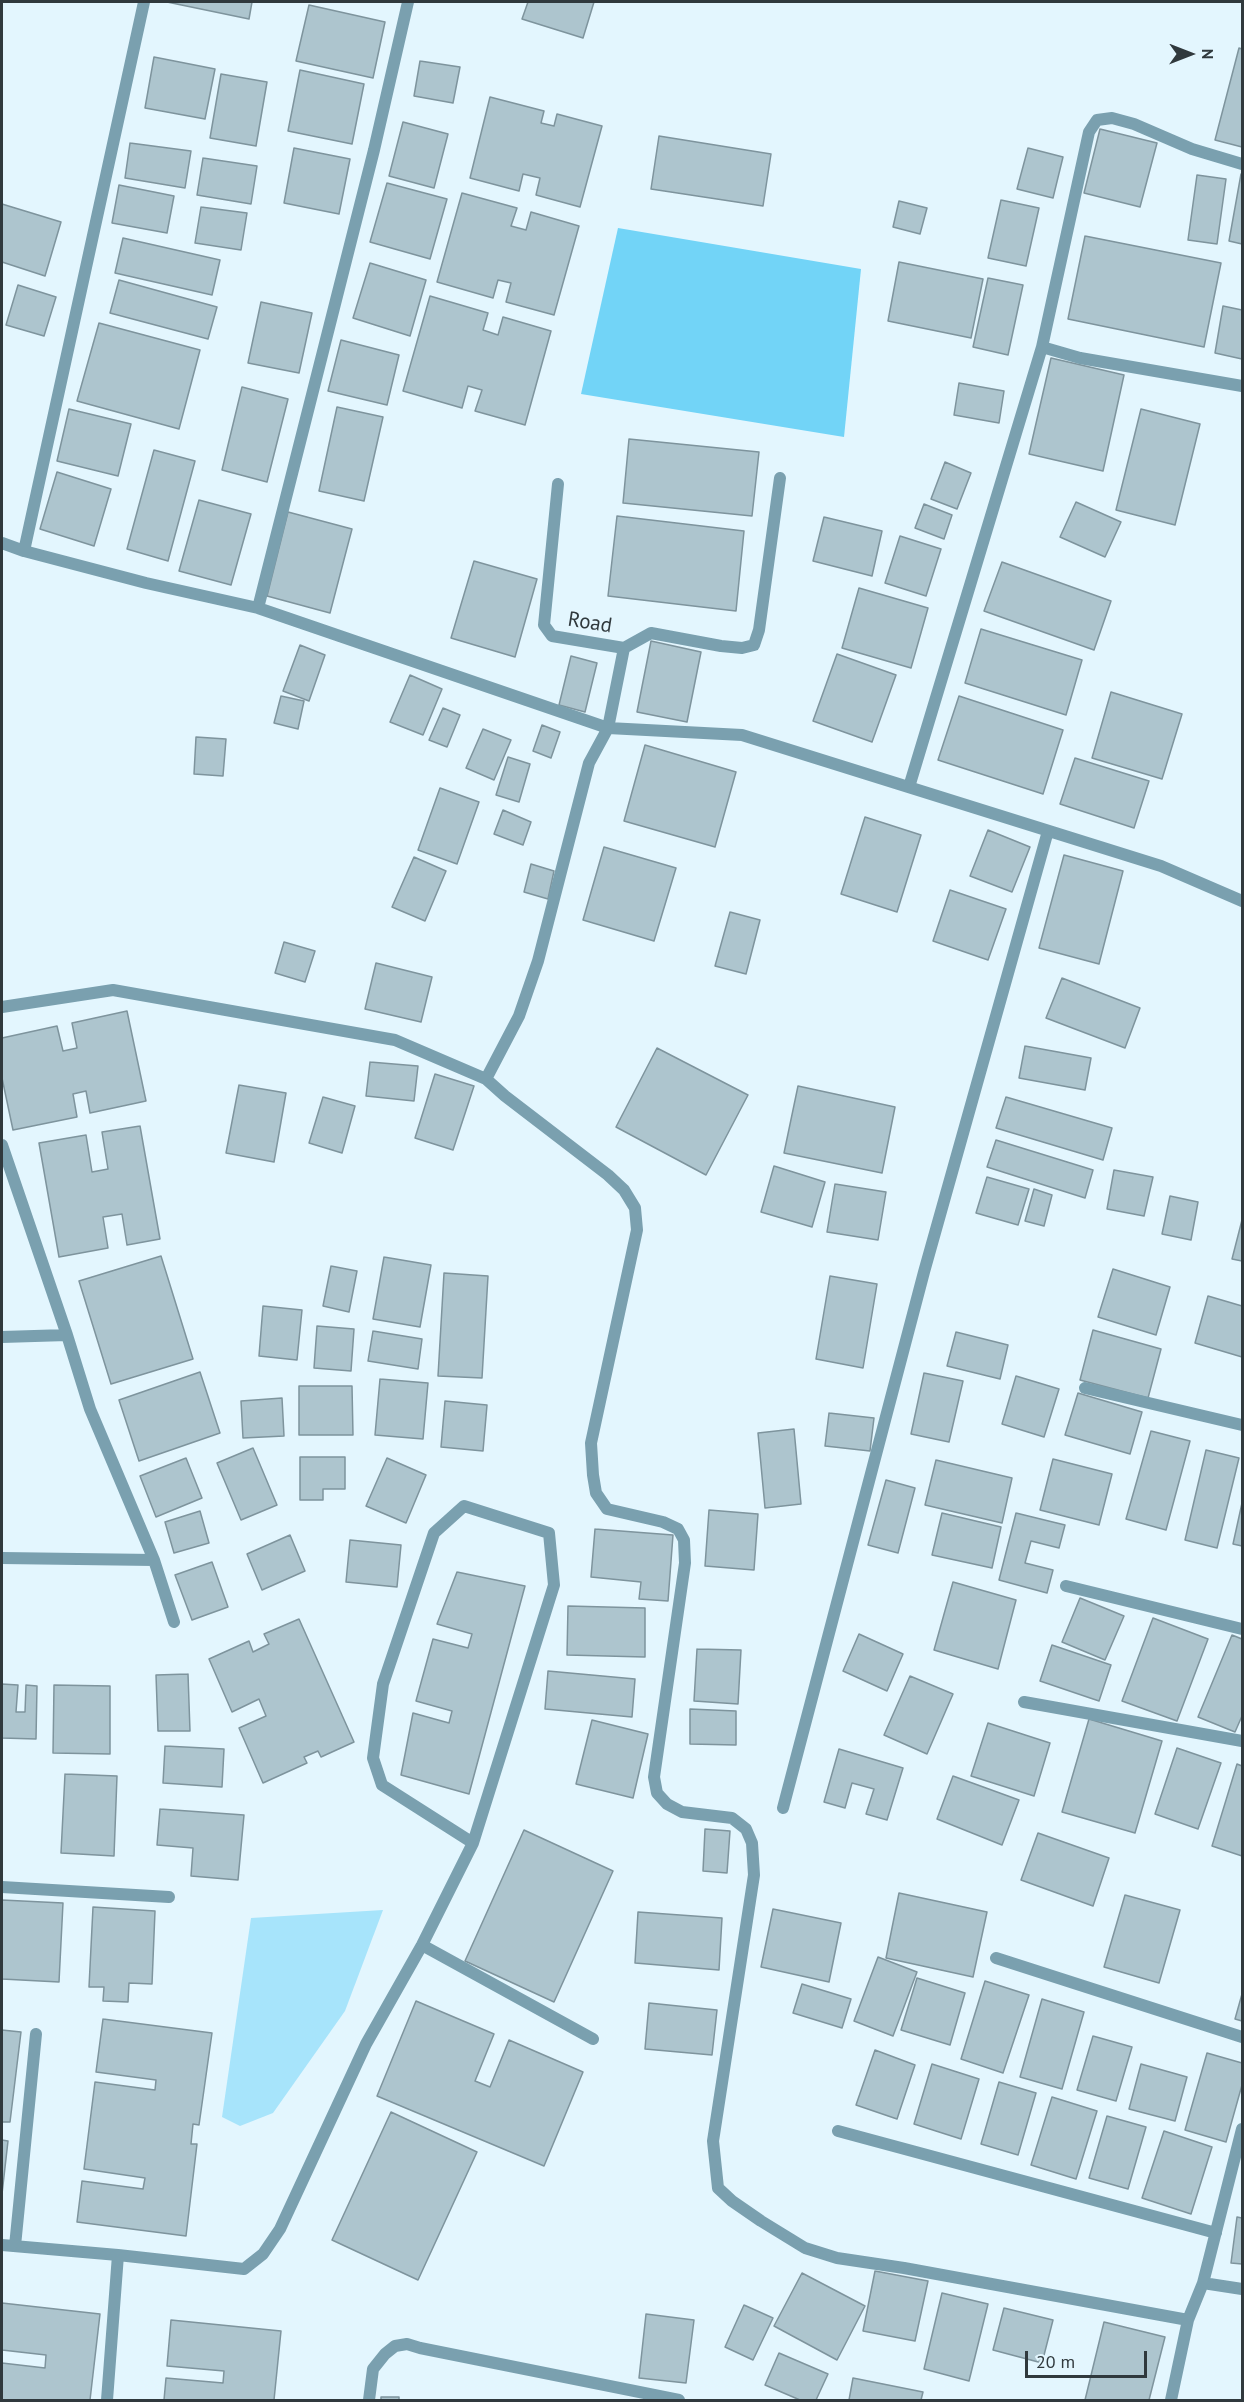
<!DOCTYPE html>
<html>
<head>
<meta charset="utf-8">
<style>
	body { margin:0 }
	#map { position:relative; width:1244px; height:2402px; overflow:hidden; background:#e3f6fe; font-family:"PT Sans",sans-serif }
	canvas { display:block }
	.frame { position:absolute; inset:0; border:3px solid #30393d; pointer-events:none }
	.north { position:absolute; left:1160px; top:24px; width:60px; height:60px; -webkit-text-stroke:4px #e3f6fe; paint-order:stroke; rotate:90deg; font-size:16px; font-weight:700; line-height:24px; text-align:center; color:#30393d }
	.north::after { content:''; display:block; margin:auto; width:21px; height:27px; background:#30393d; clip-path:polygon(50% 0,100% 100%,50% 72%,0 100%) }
	.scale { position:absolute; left:1025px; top:2351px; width:122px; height:27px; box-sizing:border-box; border:3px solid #30393d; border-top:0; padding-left:8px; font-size:18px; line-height:21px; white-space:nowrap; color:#30393d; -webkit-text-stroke:4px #e3f6fe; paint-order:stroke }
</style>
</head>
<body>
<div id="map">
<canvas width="1244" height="2402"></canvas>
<div class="frame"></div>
<div class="north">N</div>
<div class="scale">20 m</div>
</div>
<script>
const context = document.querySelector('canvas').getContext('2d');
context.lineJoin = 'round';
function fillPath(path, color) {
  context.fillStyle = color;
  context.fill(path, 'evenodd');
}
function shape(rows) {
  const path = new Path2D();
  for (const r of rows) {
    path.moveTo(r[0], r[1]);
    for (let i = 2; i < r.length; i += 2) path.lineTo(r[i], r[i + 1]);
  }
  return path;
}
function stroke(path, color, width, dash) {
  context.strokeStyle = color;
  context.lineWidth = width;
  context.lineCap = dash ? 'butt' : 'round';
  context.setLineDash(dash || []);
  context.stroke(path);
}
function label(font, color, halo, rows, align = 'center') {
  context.font = font + ' "PT Sans",sans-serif';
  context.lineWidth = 5;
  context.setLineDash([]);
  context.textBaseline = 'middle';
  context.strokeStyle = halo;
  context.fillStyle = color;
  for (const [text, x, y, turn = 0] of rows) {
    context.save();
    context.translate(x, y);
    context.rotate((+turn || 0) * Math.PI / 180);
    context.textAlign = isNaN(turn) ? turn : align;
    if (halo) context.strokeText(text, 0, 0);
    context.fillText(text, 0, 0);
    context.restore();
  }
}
const green = shape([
	[383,1910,345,2011,273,2113,240,2126,222,2117,251,1918]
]);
const water = shape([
	[618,228,861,269,844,437,581,394]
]);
const building = shape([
	[167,2,252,2,249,19,167,2],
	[528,2,594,2,583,38,522,19,528,2],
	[309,5,385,22,373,78,296,61,309,5],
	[1239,48,1242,49,1242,147,1215,140,1239,48],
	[154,57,215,69,205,119,145,108,154,57],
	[420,61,460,67,453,103,414,96,420,61],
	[300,70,364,84,352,144,288,131,300,70],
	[221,74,267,82,256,146,210,138,221,74],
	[490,97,544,111,541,123,554,126,557,114,602,126,580,207,536,195,540,178,523,174,519,191,470,178,490,97],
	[403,122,448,134,434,188,389,176,403,122],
	[1100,129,1157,143,1140,207,1084,193,1100,129],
	[659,136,771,154,763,206,651,189,659,136],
	[130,143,191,151,185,188,125,178,130,143],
	[294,148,350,159,339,214,284,203,294,148],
	[1028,148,1063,157,1053,198,1017,189,1028,148],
	[203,158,257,166,251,204,197,195,203,158],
	[1241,174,1242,174,1242,244,1229,241,1241,174],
	[1197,175,1226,179,1217,244,1188,240,1197,175],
	[387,183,447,199,430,259,370,242,387,183],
	[119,185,174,196,167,233,112,223,119,185],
	[462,193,517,208,511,226,526,230,531,212,579,226,554,315,506,302,511,283,498,280,493,298,437,282,462,193],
	[1001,200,1039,208,1026,266,988,258,1001,200],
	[899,201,927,208,920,234,893,227,899,201],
	[2,204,61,222,45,276,2,262,2,204],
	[201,207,247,213,241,250,195,243,201,207],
	[1085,236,1221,263,1204,347,1068,319,1085,236],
	[123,238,220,260,212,295,115,273,123,238],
	[899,262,983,279,971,338,888,321,899,262],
	[370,263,426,280,410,336,353,318,370,263],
	[988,278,1023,285,1008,355,973,347,988,278],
	[119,280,217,307,208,339,110,313,119,280],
	[18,285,56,297,44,336,6,325,18,285],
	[430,296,488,313,483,330,498,335,503,317,551,331,525,425,475,411,482,390,468,386,462,408,403,391,430,296],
	[261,302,312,313,299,373,248,363,261,302],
	[1223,306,1242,310,1242,359,1215,353,1223,306],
	[99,323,200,350,179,429,77,401,99,323],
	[341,340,399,355,387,405,328,391,341,340],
	[1051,358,1124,375,1103,471,1029,454,1051,358],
	[959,383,1004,391,999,423,954,415,959,383],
	[242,387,288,399,267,482,222,470,242,387],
	[337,407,383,417,364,501,319,491,337,407],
	[69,409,131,424,118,476,57,461,69,409],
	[1141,409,1200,424,1175,525,1116,510,1141,409],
	[629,439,759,452,752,516,623,503,629,439],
	[154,450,195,461,168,561,127,549,154,450],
	[945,462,971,473,957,509,931,499,945,462],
	[57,472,111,489,94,546,40,529,57,472],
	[199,500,251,514,231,585,179,571,199,500],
	[1076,502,1121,522,1105,557,1060,537,1076,502],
	[924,504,952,515,944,539,915,528,924,504],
	[288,512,352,529,330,613,267,596,288,512],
	[617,516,744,531,736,611,608,596,617,516],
	[824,517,882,531,872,576,813,561,824,517],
	[900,536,941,549,926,596,885,583,900,536],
	[474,561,537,579,515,657,451,638,474,561],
	[1002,562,1111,601,1094,650,984,611,1002,562],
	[859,588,928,608,911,668,842,648,859,588],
	[981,629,1082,660,1066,715,965,683,981,629],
	[651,641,701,652,687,722,637,712,651,641],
	[300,645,325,655,309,701,283,691,300,645],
	[837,654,896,675,872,742,813,721,837,654],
	[571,656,597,663,585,712,559,705,571,656],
	[410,675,442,689,423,735,390,722,410,675],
	[1111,692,1182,714,1162,779,1092,758,1111,692],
	[281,696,304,701,298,729,274,723,281,696],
	[959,696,1063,730,1043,794,938,760,959,696],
	[443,708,460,715,447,747,429,740,443,708],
	[542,725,560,732,551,758,533,751,542,725],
	[483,729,511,740,494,780,466,768,483,729],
	[196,737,226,739,223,776,194,774,196,737],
	[645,745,736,772,715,847,624,821,645,745],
	[508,757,530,764,519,802,496,795,508,757],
	[1075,758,1149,781,1134,828,1060,804,1075,758],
	[440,788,479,802,457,864,418,850,440,788],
	[503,810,531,822,523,845,494,834,503,810],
	[865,817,921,835,897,912,841,894,865,817],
	[988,830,1030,847,1012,892,970,876,988,830],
	[604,847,676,868,654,941,583,920,604,847],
	[1064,855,1123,871,1099,964,1039,948,1064,855],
	[414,857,446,871,425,921,392,907,414,857],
	[531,864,554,871,548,899,524,892,531,864],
	[950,890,1006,909,988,960,933,941,950,890],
	[730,912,760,920,746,974,715,966,730,912],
	[284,942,315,951,305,982,275,973,284,942],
	[376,963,432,977,421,1022,365,1009,376,963],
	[1062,978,1140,1008,1125,1048,1046,1018,1062,978],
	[127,1011,146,1101,90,1113,86,1091,73,1094,77,1117,13,1130,2,1078,2,1038,57,1026,63,1051,77,1048,72,1023,127,1011],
	[1025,1046,1091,1058,1085,1090,1019,1078,1025,1046],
	[657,1048,748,1095,706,1175,616,1127,657,1048],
	[370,1062,418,1066,414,1101,366,1096,370,1062],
	[435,1074,474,1086,453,1150,415,1138,435,1074],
	[239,1085,286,1093,274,1162,226,1153,239,1085],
	[798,1086,895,1107,882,1173,784,1153,798,1086],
	[323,1097,355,1106,342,1153,309,1143,323,1097],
	[1006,1097,1112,1128,1103,1160,996,1128,1006,1097],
	[140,1126,160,1239,127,1245,122,1214,103,1217,108,1248,59,1257,39,1143,86,1135,92,1172,108,1169,102,1132,140,1126],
	[996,1140,1093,1170,1085,1198,987,1167,996,1140],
	[774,1166,825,1182,812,1227,761,1212,774,1166],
	[1114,1170,1153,1177,1144,1216,1107,1209,1114,1170],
	[987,1177,1029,1189,1018,1225,976,1213,987,1177],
	[835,1184,886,1192,878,1240,827,1232,835,1184],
	[1034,1189,1052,1195,1044,1226,1025,1221,1034,1189],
	[1170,1196,1198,1202,1191,1240,1162,1234,1170,1196],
	[1242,1220,1242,1261,1232,1259,1242,1220],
	[161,1256,193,1359,111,1384,79,1281,161,1256],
	[384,1257,431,1265,420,1327,373,1319,384,1257],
	[331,1266,357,1271,349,1312,323,1306,331,1266],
	[1113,1269,1170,1287,1156,1335,1098,1317,1113,1269],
	[444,1273,488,1276,482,1378,438,1376,444,1273],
	[830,1276,877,1284,863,1368,816,1359,830,1276],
	[1208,1296,1242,1306,1242,1357,1195,1343,1208,1296],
	[263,1306,302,1310,297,1360,259,1356,263,1306],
	[317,1326,354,1329,351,1371,314,1368,317,1326],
	[1093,1330,1161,1349,1148,1398,1080,1380,1093,1330],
	[373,1331,422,1339,418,1369,368,1361,373,1331],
	[956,1332,1008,1345,1000,1379,947,1366,956,1332],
	[200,1372,220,1433,139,1461,119,1400,200,1372],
	[924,1373,963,1381,949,1442,911,1434,924,1373],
	[1016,1376,1059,1389,1044,1437,1002,1424,1016,1376],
	[380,1379,428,1383,423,1439,375,1435,380,1379],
	[299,1386,352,1386,353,1435,299,1435,299,1386],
	[1078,1393,1142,1412,1130,1454,1065,1435,1078,1393],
	[282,1398,284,1436,243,1438,241,1401,282,1398],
	[445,1401,487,1405,483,1451,441,1447,445,1401],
	[829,1413,874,1418,870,1451,825,1446,829,1413],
	[794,1429,801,1504,765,1508,758,1433,794,1429],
	[1151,1431,1190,1441,1166,1530,1126,1519,1151,1431],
	[253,1448,277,1505,241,1520,217,1463,253,1448],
	[1206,1450,1239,1458,1217,1548,1185,1540,1206,1450],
	[300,1457,345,1457,345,1489,323,1489,323,1500,300,1500,300,1457],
	[186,1458,202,1498,156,1517,140,1476,186,1458],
	[387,1458,426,1475,406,1523,366,1506,387,1458],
	[1053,1459,1112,1474,1099,1525,1040,1510,1053,1459],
	[936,1460,1012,1478,1002,1523,925,1505,936,1460],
	[886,1480,915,1488,898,1553,868,1545,886,1480],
	[1242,1503,1242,1546,1233,1544,1242,1503],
	[709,1510,758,1514,754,1570,705,1566,709,1510],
	[200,1511,209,1543,174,1553,165,1522,200,1511],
	[942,1513,1001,1527,992,1568,932,1555,942,1513],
	[1016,1513,1065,1525,1059,1548,1031,1541,1025,1563,1053,1570,1047,1593,999,1580,1016,1513],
	[595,1529,673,1535,668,1601,639,1599,641,1582,591,1577,595,1529],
	[290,1535,305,1571,262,1590,247,1554,290,1535],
	[350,1540,401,1545,397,1587,346,1582,350,1540],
	[212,1562,228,1607,192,1620,175,1575,212,1562],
	[457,1572,525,1586,469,1794,401,1775,413,1713,449,1723,452,1711,416,1701,433,1639,468,1648,472,1634,437,1624,457,1572],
	[953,1582,1016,1600,998,1669,934,1650,953,1582],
	[1080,1598,1124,1616,1105,1660,1062,1642,1080,1598],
	[568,1606,645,1608,645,1657,567,1655,568,1606],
	[1153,1618,1208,1639,1177,1721,1122,1701,1153,1618],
	[299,1619,354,1742,321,1757,318,1751,304,1757,307,1763,263,1783,239,1728,266,1716,259,1699,232,1712,209,1659,249,1641,253,1652,269,1644,264,1634,299,1619],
	[859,1634,903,1654,887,1691,843,1671,859,1634],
	[1232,1635,1242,1639,1242,1716,1235,1732,1198,1717,1232,1635],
	[1052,1645,1111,1665,1099,1701,1040,1681,1052,1645],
	[697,1649,741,1650,738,1704,694,1701,697,1649],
	[548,1671,635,1679,632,1717,545,1709,548,1671],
	[188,1674,190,1731,158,1731,156,1675,188,1674],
	[910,1676,953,1694,927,1754,884,1735,910,1676],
	[2,1684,18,1685,16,1712,25,1712,26,1685,37,1686,36,1739,2,1738,2,1684],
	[54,1685,110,1686,110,1754,53,1753,54,1685],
	[690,1709,736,1711,736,1745,690,1744,690,1709],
	[1089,1719,1162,1741,1135,1833,1062,1812,1089,1719],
	[592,1720,648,1734,633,1798,576,1784,592,1720],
	[988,1723,1050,1743,1034,1796,971,1776,988,1723],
	[165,1746,224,1749,222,1787,163,1783,165,1746],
	[1177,1748,1221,1763,1198,1829,1155,1814,1177,1748],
	[839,1749,903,1768,887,1820,866,1814,874,1789,852,1783,845,1808,824,1802,839,1749],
	[1237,1764,1242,1766,1242,1856,1212,1846,1237,1764],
	[65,1774,117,1776,114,1856,61,1853,65,1774],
	[953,1776,1019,1800,1002,1845,937,1819,953,1776],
	[160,1809,244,1815,238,1880,191,1876,193,1848,157,1845,160,1809],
	[705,1829,730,1831,727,1873,703,1871,705,1829],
	[524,1830,613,1871,554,2002,465,1961,524,1830],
	[1038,1833,1109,1858,1093,1906,1021,1880,1038,1833],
	[899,1893,987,1912,973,1977,886,1958,899,1893],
	[1125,1895,1180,1910,1159,1983,1104,1967,1125,1895],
	[2,1900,63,1903,59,1982,2,1979,2,1900],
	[93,1907,155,1911,152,1984,129,1983,128,2002,103,2001,104,1987,89,1987,93,1907],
	[773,1909,841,1923,829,1982,761,1967,773,1909],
	[638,1912,722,1918,719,1970,635,1963,638,1912],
	[878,1957,917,1972,893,2036,854,2021,878,1957],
	[917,1978,965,1993,950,2045,901,2030,917,1978],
	[985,1981,1029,1995,1003,2073,961,2059,985,1981],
	[802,1984,851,1999,842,2028,793,2013,802,1984],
	[1242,1994,1242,2021,1235,2019,1242,1994],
	[1042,1999,1084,2012,1062,2089,1020,2077,1042,1999],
	[416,2001,494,2034,475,2081,490,2087,509,2040,583,2072,544,2166,377,2096,416,2001],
	[649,2003,717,2010,712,2055,645,2049,649,2003],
	[103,2019,212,2033,199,2125,193,2124,191,2144,197,2144,186,2236,77,2222,82,2181,143,2189,145,2178,84,2169,95,2082,155,2090,156,2080,96,2072,103,2019],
	[2,2030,21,2032,10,2122,2,2122,2,2127,2,2030],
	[1093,2036,1132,2047,1116,2101,1077,2090,1093,2036],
	[875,2050,915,2065,897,2119,856,2105,875,2050],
	[1207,2053,1242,2063,1242,2085,1226,2142,1185,2130,1207,2053],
	[932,2064,979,2079,961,2139,914,2124,932,2064],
	[1141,2064,1187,2077,1175,2121,1129,2109,1141,2064],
	[999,2082,1036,2093,1018,2155,981,2144,999,2082],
	[1052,2097,1097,2111,1076,2179,1031,2165,1052,2097],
	[391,2112,477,2152,418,2280,332,2240,391,2112],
	[1107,2116,1146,2127,1128,2189,1089,2178,1107,2116],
	[1164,2131,1212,2147,1191,2214,1142,2198,1164,2131],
	[2,2140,8,2141,2,2194,2,2140],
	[1237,2217,1242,2218,1242,2264,1231,2263,1237,2217],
	[875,2271,928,2281,915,2341,863,2331,875,2271],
	[802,2273,865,2306,837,2360,774,2326,802,2273],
	[942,2293,988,2304,969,2381,924,2369,942,2293],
	[2,2303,100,2314,90,2400,2,2400,2,2363,45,2368,46,2355,2,2350,2,2303],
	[744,2305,773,2318,753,2360,725,2347,744,2305],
	[1004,2308,1053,2320,1042,2363,993,2350,1004,2308],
	[646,2314,694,2320,686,2383,639,2378,646,2314],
	[171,2320,281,2331,274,2400,164,2400,166,2378,223,2383,224,2371,167,2366,171,2320],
	[1104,2322,1165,2337,1149,2400,1085,2400,1104,2322],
	[779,2353,828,2374,816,2400,800,2400,765,2385,779,2353],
	[853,2378,923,2392,921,2400,849,2400,853,2378],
	[381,2397,399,2397,399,2400,381,2400,381,2397]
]);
const street = shape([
	[144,2,24,551,146,583,258,608,608,728,624,648,552,636,544,625,558,484],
	[1242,164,1192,149,1134,124,1112,118,1097,120,1089,132,1042,347,1080,358,1242,386],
	[2,543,24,551],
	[258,608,374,150,408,2],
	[624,648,651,633,721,646,742,648,754,645,759,630,780,478],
	[909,787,1042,347],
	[2,1007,113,990,395,1040,486,1079,519,1016,538,961,589,763,608,728,742,735,1161,866,1242,901],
	[486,1079,505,1096,608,1175,624,1190,635,1208,637,1230,591,1443,593,1475,596,1493,607,1509,663,1522,678,1529,684,1540,685,1563,654,1777,657,1793,667,1804,682,1812,732,1818,746,1829,752,1843,754,1875,713,2141,718,2188,732,2201,761,2221,805,2248,837,2258,904,2268,1188,2320],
	[2,1145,67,1335,90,1409,154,1560,174,1622],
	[2,1337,67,1335],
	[1085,1388,1242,1425],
	[2,1558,154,1560],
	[1066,1586,1242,1629],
	[1024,1702,1242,1741],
	[783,1808,924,1272,1048,831],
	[2,1887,169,1897],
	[422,1945,593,2039],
	[996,1958,1242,2037],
	[838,2131,1216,2233],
	[2,2245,118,2255,244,2269,263,2254,280,2229,366,2044,422,1945,473,1843,554,1585,549,1533,464,1506,434,1533,383,1684,373,1758,382,1785,473,1843],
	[15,2246,36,2034],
	[1203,2283,1242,2129],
	[107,2400,118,2255],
	[369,2400,373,2369,385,2354,395,2346,407,2344,420,2348,679,2400],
	[1171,2400,1188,2320,1203,2283,1242,2289]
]);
const streetNames = [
	["Road",590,623,9]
];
fillPath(green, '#a7e4fb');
fillPath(water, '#72d4f7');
fillPath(building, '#adc5ce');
stroke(building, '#7e949d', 1.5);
stroke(street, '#7aa0af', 12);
label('21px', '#30393d', '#e3f6fe', streetNames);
</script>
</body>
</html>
